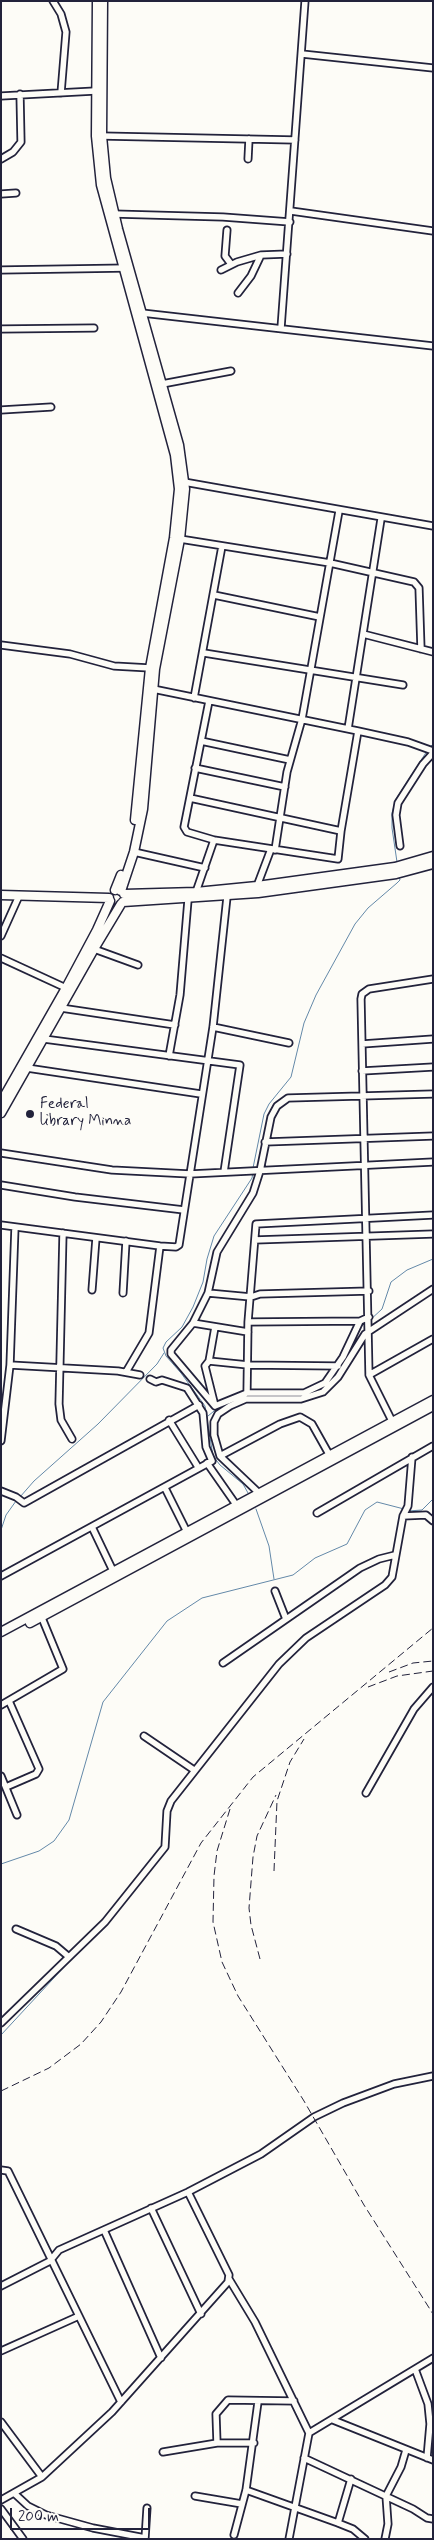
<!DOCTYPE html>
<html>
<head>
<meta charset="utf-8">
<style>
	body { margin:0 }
	#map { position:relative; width:434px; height:2540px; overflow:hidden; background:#fdfcf7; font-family:Mynerve,sans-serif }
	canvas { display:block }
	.frame { position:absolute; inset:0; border:2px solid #22223b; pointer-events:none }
	.scale { position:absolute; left:10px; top:2508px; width:140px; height:22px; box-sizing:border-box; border:2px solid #22223b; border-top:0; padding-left:6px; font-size:15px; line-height:18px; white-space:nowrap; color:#22223b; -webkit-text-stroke:4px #fdfcf7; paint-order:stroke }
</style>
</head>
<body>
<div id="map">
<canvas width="434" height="2540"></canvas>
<div class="frame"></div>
<div class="scale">200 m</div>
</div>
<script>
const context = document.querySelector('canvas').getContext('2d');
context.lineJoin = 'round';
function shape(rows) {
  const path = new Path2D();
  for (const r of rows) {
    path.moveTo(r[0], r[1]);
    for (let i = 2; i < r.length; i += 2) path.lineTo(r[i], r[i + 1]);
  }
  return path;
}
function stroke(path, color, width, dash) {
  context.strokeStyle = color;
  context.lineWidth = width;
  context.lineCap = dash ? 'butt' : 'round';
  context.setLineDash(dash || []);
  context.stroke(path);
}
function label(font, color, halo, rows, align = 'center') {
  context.font = font + ' Mynerve,sans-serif';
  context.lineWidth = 4;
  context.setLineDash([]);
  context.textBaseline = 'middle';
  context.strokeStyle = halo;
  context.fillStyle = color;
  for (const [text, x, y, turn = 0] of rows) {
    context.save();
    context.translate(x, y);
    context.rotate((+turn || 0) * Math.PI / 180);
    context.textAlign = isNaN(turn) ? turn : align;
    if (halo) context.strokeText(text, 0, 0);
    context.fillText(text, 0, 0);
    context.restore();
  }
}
const stream = shape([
	[429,748,433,744],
	[397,862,392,828,392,813,396,799,427,751],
	[253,1168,264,1114,269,1104,291,1077,304,1023,316,995,355,924,368,908,397,883,400,880,399,876],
	[369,1321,382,1309,391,1282,407,1270,433,1259],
	[347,1356,361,1326,366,1323],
	[332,1379,345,1359],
	[312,1392,326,1385],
	[208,1416,219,1407],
	[248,1493,243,1484,220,1465,213,1456,205,1406,181,1373,166,1356,163,1348,166,1342,182,1327,193,1307,203,1282,207,1259,214,1236,252,1178,253,1172],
	[20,1497,34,1481,98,1424,157,1364,164,1353],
	[256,1509,269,1546,274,1579],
	[408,1511,422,1510,433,1499],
	[1,1530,6,1515,16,1501],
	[1,1864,39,1851,54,1841,69,1820,103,1702,167,1621,202,1598,293,1575,315,1558,347,1544,365,1510,377,1502,404,1509],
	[1,2035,65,1966]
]);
const street = shape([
	[53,1,61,14,66,32,61,93],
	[302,54,433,68],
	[1,96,95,91],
	[102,136,295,140],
	[1,159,13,152,21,142,20,94],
	[248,159,249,139],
	[1,194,16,193],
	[291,211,433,231],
	[114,214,223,217,290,222],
	[227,230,225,256,231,264],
	[1,270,127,268],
	[221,270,237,262,261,255,287,254],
	[238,293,251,276,261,255],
	[142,313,433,346],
	[281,328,305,1],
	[1,329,94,328],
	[162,384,231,371],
	[1,410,51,407],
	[184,482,433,526],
	[180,539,330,563,414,582,419,588,421,649],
	[214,595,320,617],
	[363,634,433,652],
	[1,645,70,654,114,666,150,668],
	[204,653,403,685],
	[153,689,358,731,408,742,433,751],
	[194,698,222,546],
	[209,701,184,827,187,832,214,840,338,859,341,831,358,731],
	[348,729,381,519],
	[201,741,290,760],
	[195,768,285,787],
	[190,798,341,831],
	[400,846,396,815,398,803,423,764,433,753],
	[275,850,287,772,302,719,339,511],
	[134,852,205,868],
	[257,886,271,849],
	[196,892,214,840],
	[1,936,19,896],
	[94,949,138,965],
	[1,958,66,988],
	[61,1008,175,1025],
	[213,1027,289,1043],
	[44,1039,240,1065,224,1172],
	[362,1044,433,1039],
	[169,1056,180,995,188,900],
	[27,1068,201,1094],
	[362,1071,433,1067],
	[265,1142,433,1136],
	[1,1153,112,1170,190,1174,433,1162],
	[1,1185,75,1197,184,1210],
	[1,1225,160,1246,176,1247,179,1245,213,1027,227,897],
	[63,1233,59,1404,61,1420,72,1439],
	[255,1240,433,1234],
	[92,1290,96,1238],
	[123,1293,126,1241],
	[208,1293,251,1297,260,1294,369,1291],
	[248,1322,360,1321,369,1317],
	[193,1323,248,1332],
	[209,1361,248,1365,338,1366],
	[10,1365,118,1371,140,1375],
	[126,1372,149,1333,160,1246],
	[369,1375,433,1339],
	[247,1393,248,1322,256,1224,433,1215],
	[215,1406,171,1354,171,1350,193,1323,208,1293,217,1252,253,1193,260,1171,271,1117,277,1106,288,1098,433,1094],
	[215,1406,247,1393,304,1393,325,1383,343,1357,360,1321],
	[215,1406,205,1366,209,1361,215,1327],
	[169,1420,198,1467],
	[394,1425,369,1375,361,999,362,994,369,989,433,979],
	[1,1441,10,1365,15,1227],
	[220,1456,280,1424,300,1417,312,1424,330,1456],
	[207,1463,237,1506],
	[165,1488,189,1536],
	[1,1491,16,1497,24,1503,199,1405],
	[260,1494,220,1456,214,1435,214,1422,218,1414,230,1406,246,1399,301,1399,323,1392,338,1377,365,1334,433,1289],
	[317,1513,433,1446],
	[403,1516,426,1515,433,1521],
	[92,1527,114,1573],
	[1,1576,212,1461,206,1447,203,1413,187,1388,162,1380,156,1382,150,1379],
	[275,1591,286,1619],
	[223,1663,360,1568,379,1559,395,1555],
	[1,1705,63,1669,42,1618],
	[144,1736,194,1770],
	[1,1776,17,1815],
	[6,1787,36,1774,39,1769,9,1701],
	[366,1793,414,1709,433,1687],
	[16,1929,56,1946,69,1957],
	[1,2023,105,1922,165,1847,167,1811,171,1801,279,1664,306,1638,385,1585,392,1577,403,1516,408,1506,412,1457],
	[1,2170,8,2171,121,2402],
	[151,2208,201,2314],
	[104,2230,161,2358],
	[229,2279,255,2322,309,2433,289,2539],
	[1,2286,50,2261,59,2250,188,2192,261,2154,314,2117,343,2103,394,2084,433,2076],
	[1,2351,79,2316],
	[415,2369,428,2404,430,2424,427,2458],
	[333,2420,433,2460],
	[1,2422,42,2477],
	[309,2433,433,2358],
	[217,2443,216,2414,228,2400,294,2401],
	[163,2452,217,2443,254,2443],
	[304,2458,413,2509,427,2518,433,2519],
	[246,2490,338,2523,353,2529,365,2539],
	[15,2494,28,2506,46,2515,93,2528,145,2538],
	[195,2496,242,2504],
	[1,2500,42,2477,112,2412,228,2282,229,2275,188,2192],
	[1,2509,23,2539],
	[338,2523,351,2479],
	[234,2535,246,2490,258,2402],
	[145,2539,147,2508],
	[385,2539,388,2524,386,2496,401,2467,406,2450]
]);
const secondary = shape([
	[97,1,96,136,101,185,175,455,179,489,174,538,150,668,135,820],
	[103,1,102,136,106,178,118,229,179,445,185,489,180,539,155,669,143,809,134,852,121,891],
	[115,890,121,875],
	[124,894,196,892,257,886,395,867,433,856],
	[1,895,109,898],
	[123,902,258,893,396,874,433,864],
	[1,1102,66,988,97,930,110,901],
	[1,1113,94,949,121,904],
	[30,1623,433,1406],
	[1,1632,433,1400]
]);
const rail = shape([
	[389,1672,413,1663,433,1661],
	[368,1687,397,1676,433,1671],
	[230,1809,217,1851,214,1876,213,1922,222,1962,238,1996,304,2101,364,2205,433,2314],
	[274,1871,277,1801,290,1762,304,1739],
	[260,1959,251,1925,249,1908,253,1857,257,1836,276,1795],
	[1,2091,49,2068,81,2044,101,2022,121,1992,201,1843,253,1777,433,1628]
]);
const markers = [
	[30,1114,5,"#22223b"]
];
const poiNames = [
	["Federal",40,1105],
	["library Minna",40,1122]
];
stroke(stream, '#6388a8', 1);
stroke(street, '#22223b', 9);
stroke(secondary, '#22223b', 11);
stroke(street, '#fdfcf7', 5.5);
stroke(secondary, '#fdfcf7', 8);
stroke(rail, '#22223b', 1, [8, 4]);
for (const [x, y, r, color] of markers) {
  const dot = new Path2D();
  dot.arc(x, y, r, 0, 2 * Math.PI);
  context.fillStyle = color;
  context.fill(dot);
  stroke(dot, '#fdfcf7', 2);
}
label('15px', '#22223b', '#fdfcf7', poiNames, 'left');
</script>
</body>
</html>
